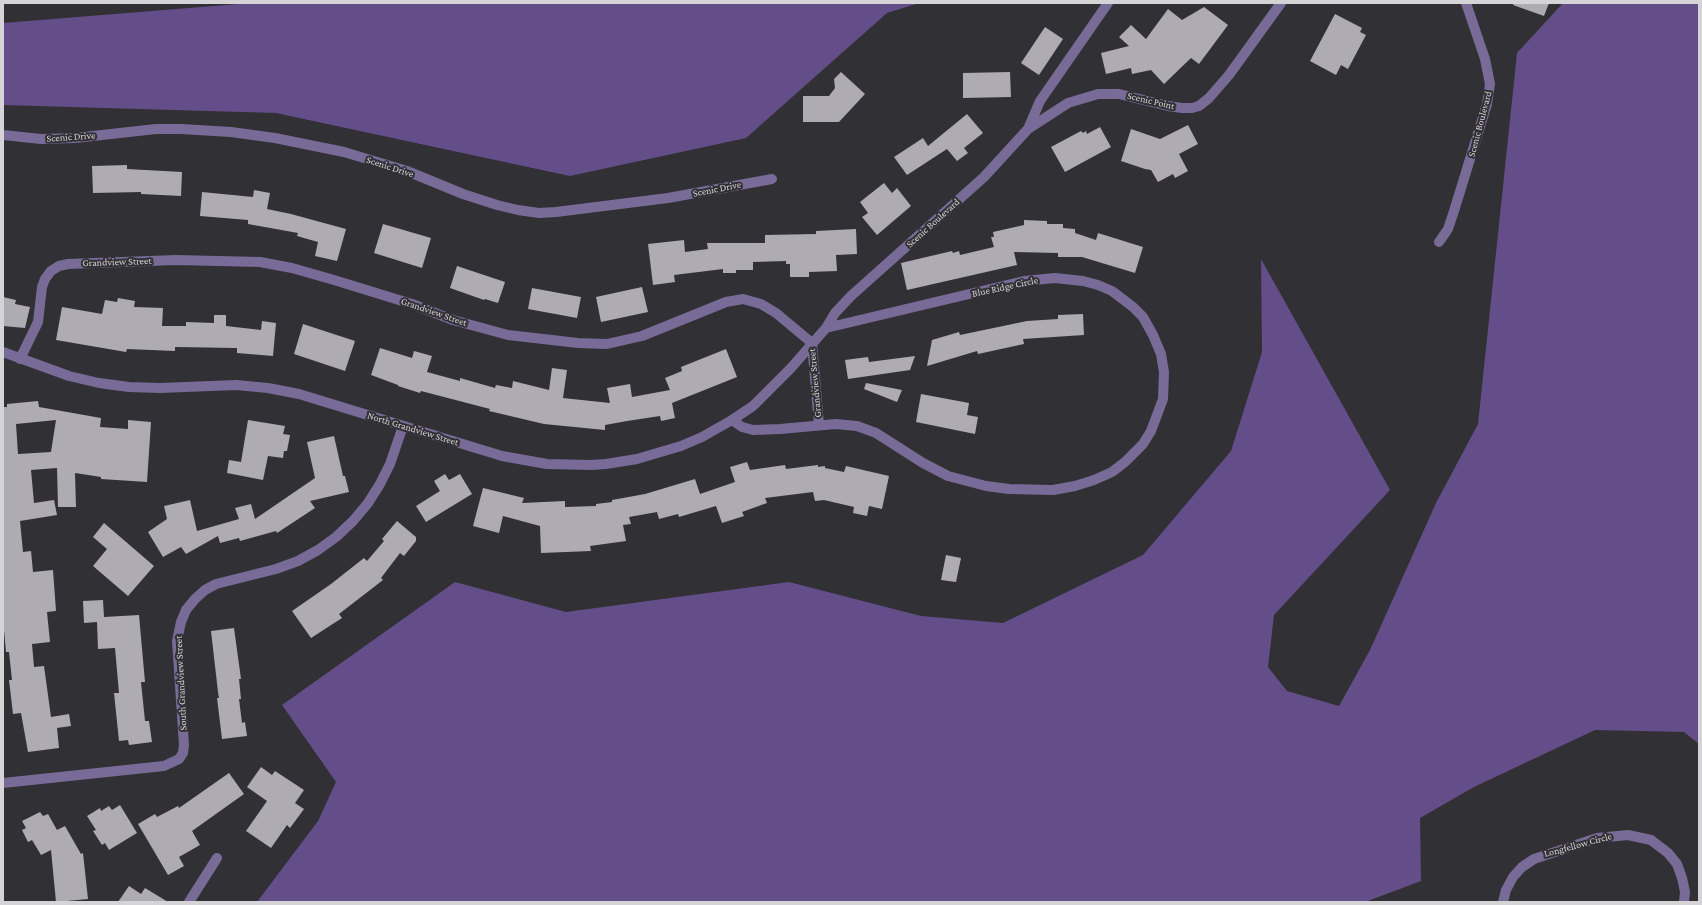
<!DOCTYPE html>
<html>
<head>
<meta charset="utf-8">
<style>
	body { margin:0 }
	#map { position:relative; width:1702px; height:905px; overflow:hidden; background:#313034; font-family:"Crimson Pro",serif }
	canvas { display:block }
	.frame { position:absolute; inset:0; border:4px solid #d4d3d6; pointer-events:none }
</style>
</head>
<body>
<div id="map">
<canvas width="1702" height="905"></canvas>
<div class="frame"></div>
</div>
<script>
const context = document.querySelector('canvas').getContext('2d');
context.lineJoin = 'round';
function fillPath(path, color) {
  context.fillStyle = color;
  context.fill(path, 'evenodd');
}
function shape(rows) {
  const path = new Path2D();
  for (const r of rows) {
    path.moveTo(r[0], r[1]);
    for (let i = 2; i < r.length; i += 2) path.lineTo(r[i], r[i + 1]);
  }
  return path;
}
function stroke(path, color, width, dash) {
  context.strokeStyle = color;
  context.lineWidth = width;
  context.lineCap = dash ? 'butt' : 'round';
  context.setLineDash(dash || []);
  context.stroke(path);
}
function label(font, color, halo, rows, align = 'center') {
  context.font = font + ' "Crimson Pro",serif';
  context.lineWidth = 4;
  context.setLineDash([]);
  context.textBaseline = 'middle';
  context.strokeStyle = halo;
  context.fillStyle = color;
  for (const [text, x, y, turn = 0] of rows) {
    context.save();
    context.translate(x, y);
    context.rotate((+turn || 0) * Math.PI / 180);
    context.textAlign = isNaN(turn) ? turn : align;
    if (halo) context.strokeText(text, 0, 0);
    context.fillText(text, 0, 0);
    context.restore();
  }
}
const forest = shape([
	[251,3,919,3,887,13,746,138,570,176,276,113,3,105,3,23],
	[1563,3,1699,3,1699,744,1684,732,1595,730,1474,787,1420,818,1421,881,1365,902,257,902,318,821,336,782,282,705,455,582,566,612,789,582,921,616,1003,623,1143,555,1231,451,1262,352,1261,259,1390,490,1274,615,1268,667,1287,691,1339,706,1370,650,1436,503,1478,424,1517,53]
]);
const building = shape([
	[1514,3,1549,3,1544,16,1513,5],
	[1204,7,1228,25,1199,64,1191,58,1164,84,1151,70,1132,74,1131,68,1106,74,1101,53,1129,46,1119,37,1131,25,1146,39,1168,9,1182,20],
	[1335,14,1362,28,1360,32,1366,35,1348,69,1341,65,1336,75,1310,61],
	[1045,27,1063,39,1039,75,1021,63],
	[841,72,865,94,839,122,803,122,803,96,829,96,835,88,834,79],
	[1010,72,1011,97,963,98,963,73],
	[967,114,983,133,964,148,968,153,957,161,947,149,907,175,894,157,923,138,928,146],
	[1188,125,1198,144,1179,154,1188,171,1175,178,1173,174,1158,182,1151,170,1145,169,1121,161,1131,129,1160,139],
	[1100,127,1111,147,1065,172,1051,147,1081,131,1083,133,1086,131,1087,134],
	[127,165,127,169,182,172,181,196,141,194,141,192,93,193,92,166],
	[884,183,892,193,897,188,911,206,877,235,862,217,868,213,860,202],
	[254,190,270,193,267,209,291,214,346,229,337,261,315,256,318,242,297,236,298,233,248,224,248,220,200,216,202,192,253,197],
	[1024,220,1047,221,1047,224,1063,224,1063,228,1075,229,1075,233,1096,240,1098,233,1143,247,1135,273,1082,257,1058,257,1058,253,1014,252,1017,265,907,290,901,263,952,251,953,253,959,251,960,255,994,247,991,237,994,237,993,232,1024,225],
	[383,224,431,238,422,268,374,253],
	[856,229,857,254,836,255,837,271,809,272,809,277,790,277,790,264,786,264,786,261,753,262,753,270,736,270,736,273,723,273,723,269,674,275,675,282,653,285,648,244,684,240,685,252,708,249,707,243,765,243,765,235,816,234,816,231],
	[457,266,505,282,498,303,485,299,484,300,450,288],
	[642,287,648,312,601,322,596,297],
	[532,288,581,297,577,318,528,309],
	[3,297,16,300,15,304,30,307,25,328,3,326],
	[118,298,135,301,134,307,163,308,162,326,186,326,186,322,214,323,214,315,226,315,226,326,261,330,262,321,276,323,273,356,237,353,237,348,175,347,175,351,127,349,126,352,56,340,62,307,102,314,105,300,117,302],
	[1083,314,1084,335,1023,339,1024,344,978,354,977,351,927,366,932,340,959,332,960,335,1027,321,1058,319,1058,315],
	[303,324,355,341,345,371,294,354],
	[380,348,412,358,414,351,432,356,427,372,460,381,460,378,495,388,496,385,512,388,513,381,549,390,552,368,567,370,563,398,610,403,607,388,630,384,632,397,670,390,665,378,682,371,681,367,726,349,737,377,672,403,675,418,661,421,660,416,627,421,605,425,605,430,544,424,489,411,490,409,421,391,420,393,398,386,398,385,371,375],
	[915,356,910,370,848,379,845,360,868,357,869,362],
	[866,383,902,390,897,402,864,389],
	[921,394,969,403,967,415,978,417,975,434,916,422],
	[38,401,39,407,101,418,100,427,128,429,128,420,151,422,147,482,101,479,101,477,75,473,76,507,58,507,57,468,31,470,34,503,54,500,57,515,20,521,23,552,31,551,33,572,53,570,56,611,47,612,50,642,32,644,34,667,44,666,51,717,69,714,71,726,57,728,59,748,28,752,21,713,13,714,9,680,12,680,9,652,6,652,3,619,3,407,7,407,7,404],
	[56,420,51,452,18,454,16,424],
	[248,420,285,426,283,434,290,435,287,451,284,451,283,458,268,456,263,480,227,473,229,460,241,462],
	[334,436,343,476,345,476,349,492,310,501,315,508,277,533,276,531,240,541,239,538,220,543,218,536,186,554,181,547,163,557,148,532,167,519,164,506,190,500,197,531,239,519,235,508,251,504,255,519,315,478,307,442],
	[747,462,750,470,785,465,786,469,818,465,818,467,825,466,825,468,844,472,846,466,889,476,882,509,869,506,867,516,853,513,854,507,824,500,815,501,813,492,765,498,767,503,742,512,744,516,722,523,716,506,679,517,678,514,659,519,657,512,629,517,631,524,623,525,626,541,590,546,591,551,541,553,540,526,503,516,499,533,473,526,483,488,524,498,522,503,565,501,565,507,596,506,596,504,612,502,612,500,645,494,695,479,700,494,735,482,730,467],
	[445,474,449,480,460,474,472,494,426,522,416,506,440,491,434,481],
	[397,521,416,537,416,541,404,556,400,553,381,578,383,580,339,614,342,618,311,638,292,611,331,584,364,558,367,561,384,541,382,539],
	[104,523,154,566,128,596,93,566,107,549,93,537],
	[946,555,961,558,956,582,941,580],
	[103,600,104,617,139,615,145,682,141,682,145,721,149,721,152,742,129,745,128,740,119,741,114,693,119,693,115,648,98,649,97,622,84,623,83,601],
	[234,628,241,679,239,679,241,699,239,699,242,723,245,722,247,736,222,739,217,698,219,698,218,692,211,631],
	[261,767,272,775,275,771,304,790,295,803,304,809,290,828,287,825,271,848,246,831,267,801,247,787],
	[229,773,244,794,192,831,200,845,179,857,184,866,168,875,138,824,155,814,157,817,178,806,179,808],
	[120,805,137,833,109,850,105,843,102,845,93,831,96,830,87,816,100,808,101,811,109,806,112,810],
	[40,812,43,816,48,814,57,830,65,826,81,854,83,853,88,899,56,902,51,850,41,855,32,840,28,842,22,830,26,828,22,821],
	[129,886,141,894,145,888,168,902,118,902]
]);
const minor = shape([
	[1028,129,1068,103,1098,94,1119,94,1168,106,1182,108,1192,108,1199,106,1209,98,1229,75,1281,3],
	[3,135,41,139,75,138,156,129,181,129,231,132,275,138,344,152,407,171,463,194,497,205,518,210,539,213,556,212,668,198,772,179],
	[1439,242,1448,229,1454,211,1487,104,1490,84,1485,59,1466,3],
	[3,352,69,376,99,383,129,387,160,388,236,385,268,388,299,394,502,456,547,464,591,465,606,464,637,459,681,446,702,437,732,420,753,406,791,368,826,328,835,313,851,296,984,177,1028,129,1040,101,1108,3],
	[20,359,38,322,42,287,45,279,51,271,59,266,68,264,176,260,260,262,292,268,334,280,412,304,453,320,508,335,578,343,607,344,642,336,726,302,743,299,761,304,776,313,812,343,819,425],
	[732,420,742,427,753,430,780,429,836,424,857,426,876,433,923,463,948,476,986,486,1009,489,1053,490,1075,486,1094,480,1112,472,1125,462,1143,444,1151,431,1163,399,1164,372,1161,354,1153,335,1143,317,1133,307,1112,291,1098,285,1083,281,1055,278,1024,281,826,328],
	[3,783,164,766,179,759,183,753,184,745,177,641,181,622,186,610,195,599,205,590,216,584,276,569,298,561,318,550,336,537,353,521,368,503,380,484,390,464,403,426],
	[189,902,217,858],
	[1503,902,1506,890,1513,877,1522,867,1534,859,1597,838,1628,835,1651,840,1668,853,1677,864,1682,878,1685,892,1684,902]
]);
const streetNames = [
	["Scenic Point",1151,101,13],
	["Scenic Boulevard",1480,124,-75],
	["Scenic Drive",71,137,-4],
	["Scenic Drive",390,167,18],
	["Scenic Drive",717,189,-11],
	["Scenic Boulevard",933,223,-42],
	["Grandview Street",117,262,-2],
	["Blue Ridge Circle",1005,287,-12],
	["Grandview Street",434,312,19],
	["Grandview Street",815,383,-95],
	["North Grandview Street",413,429,17],
	["South Grandview Street",181,683,-93],
	["Longfellow Circle",1578,845,-15]
];
fillPath(forest, '#644e89');
fillPath(building, '#aeacb2');
stroke(minor, '#796b97', 10);
label('10px', '#d4d3d6', '#313034', streetNames);
</script>
</body>
</html>
